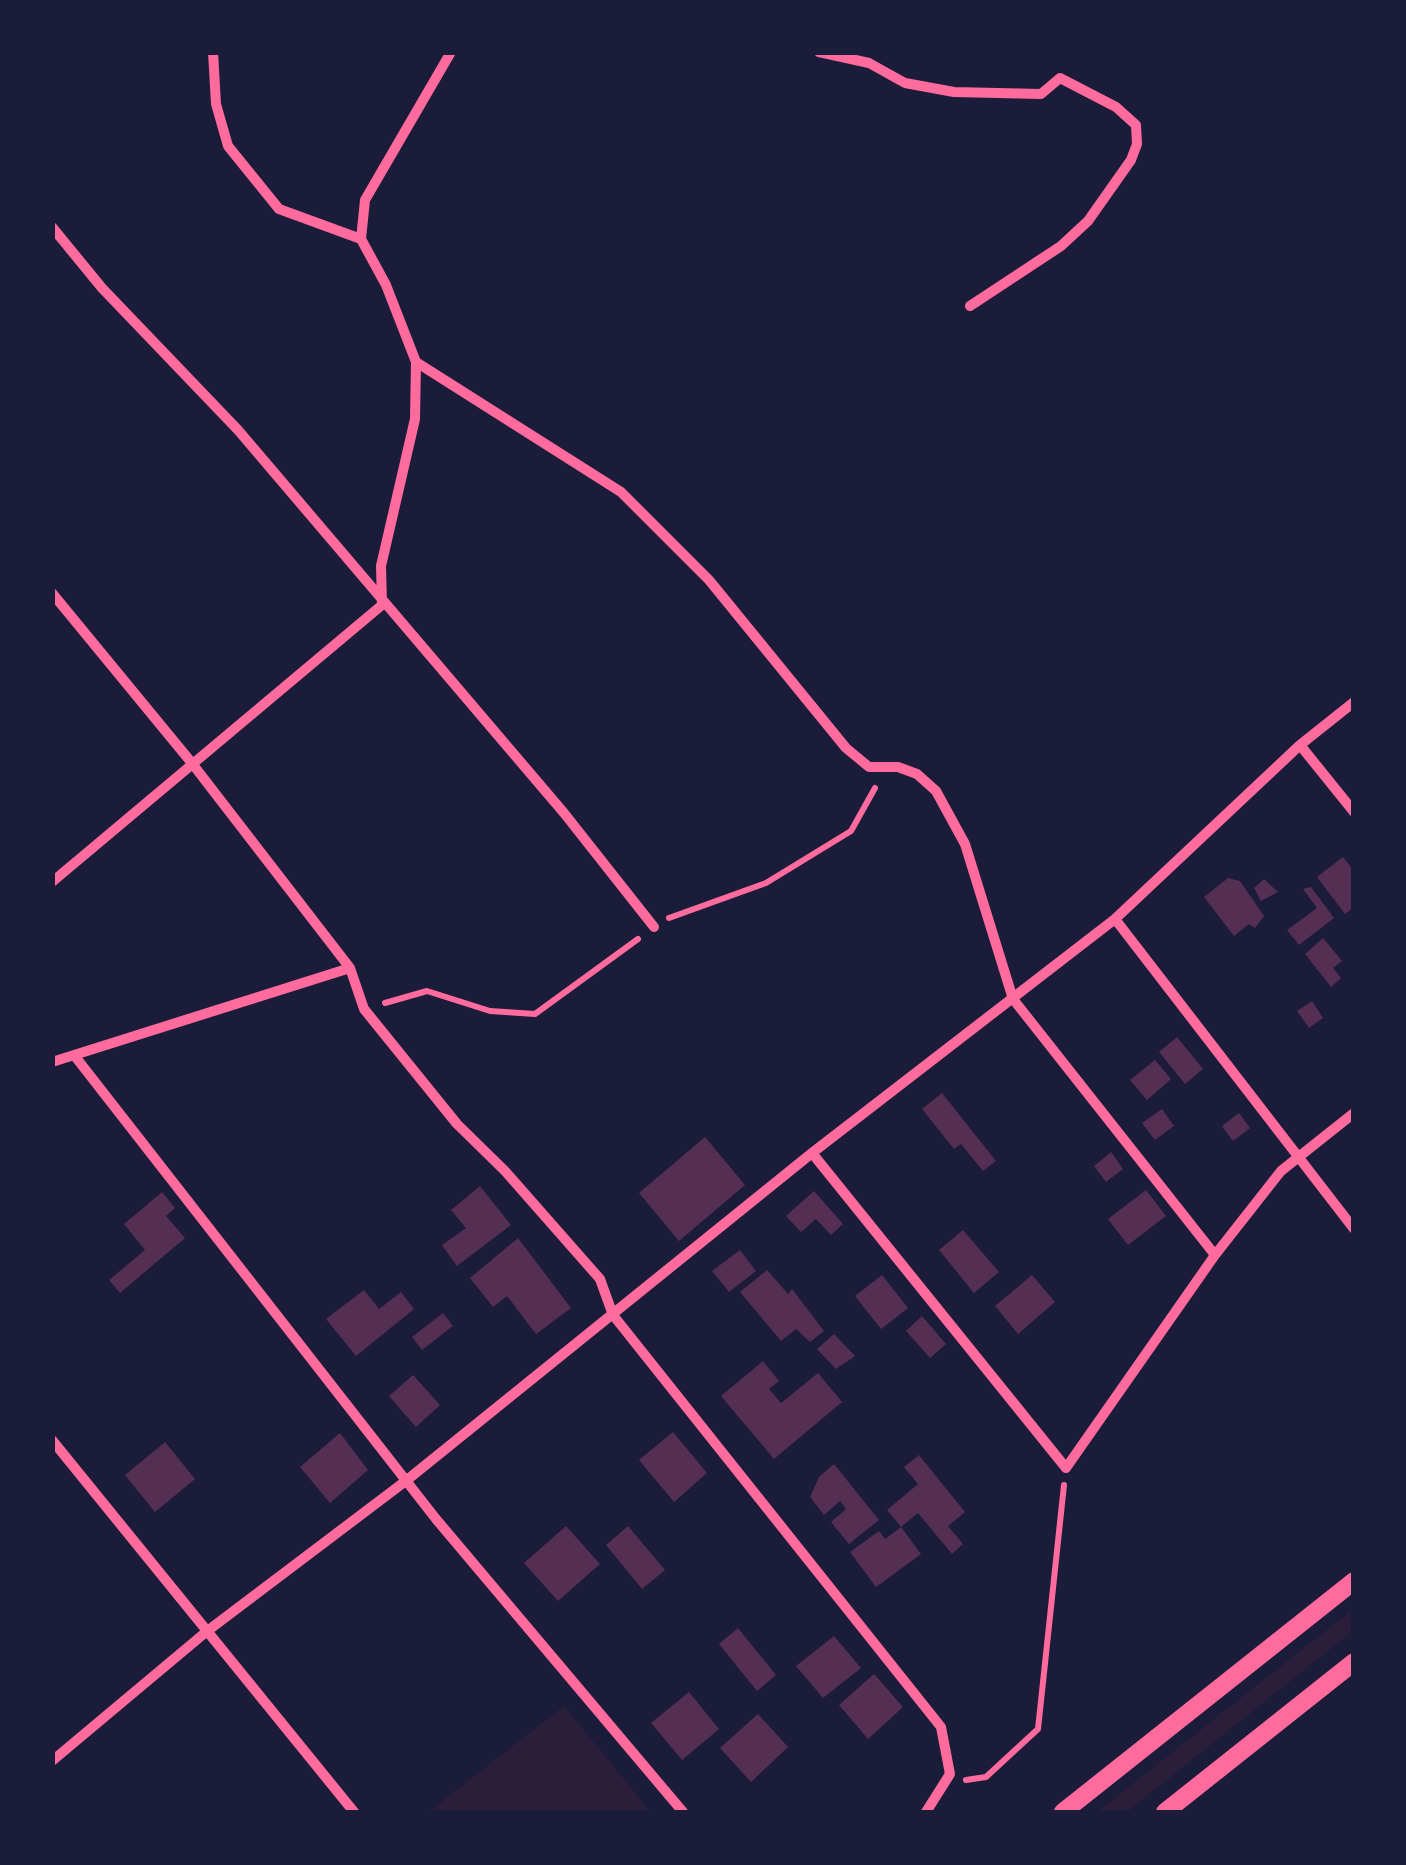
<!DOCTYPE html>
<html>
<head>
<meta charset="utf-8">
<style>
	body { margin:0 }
	#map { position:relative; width:1406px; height:1865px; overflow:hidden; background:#1b1b3a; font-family:Roboto,sans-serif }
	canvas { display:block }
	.frame { position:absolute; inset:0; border:55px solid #1b1b3a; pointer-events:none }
</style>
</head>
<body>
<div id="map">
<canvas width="1406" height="1865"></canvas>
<div class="frame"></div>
</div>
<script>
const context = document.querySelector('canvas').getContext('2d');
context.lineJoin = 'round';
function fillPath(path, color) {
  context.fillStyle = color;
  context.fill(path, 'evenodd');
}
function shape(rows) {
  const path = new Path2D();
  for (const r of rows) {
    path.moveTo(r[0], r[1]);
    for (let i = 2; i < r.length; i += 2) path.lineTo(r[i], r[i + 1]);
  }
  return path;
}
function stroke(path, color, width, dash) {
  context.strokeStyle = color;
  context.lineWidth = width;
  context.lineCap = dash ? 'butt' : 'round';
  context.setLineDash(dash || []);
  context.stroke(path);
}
const green = shape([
	[1353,1609,1353,1631,1127,1812,1097,1812],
	[564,1706,651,1812,428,1812]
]);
const building = shape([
	[1343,857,1354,871,1354,907,1345,914,1317,877],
	[1228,878,1240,881,1264,916,1255,928,1249,924,1234,936,1204,897],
	[1264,879,1278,892,1261,901,1254,888],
	[1311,887,1334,918,1299,945,1287,930,1317,908,1303,889],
	[1323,938,1342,961,1333,968,1341,978,1331,987,1305,954],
	[1312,1001,1323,1018,1309,1028,1297,1011],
	[1177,1037,1203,1069,1185,1084,1159,1052],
	[1155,1060,1171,1079,1147,1100,1130,1080],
	[942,1093,996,1161,983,1171,961,1144,954,1149,922,1109],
	[1162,1109,1174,1126,1155,1140,1142,1123],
	[1239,1113,1250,1128,1233,1141,1222,1126],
	[705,1137,745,1185,679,1241,639,1193],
	[1111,1152,1123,1169,1106,1182,1094,1166],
	[480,1186,511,1225,457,1266,442,1245,466,1228,451,1210],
	[1146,1190,1166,1216,1128,1245,1108,1219],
	[814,1191,843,1224,831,1235,816,1219,801,1232,786,1216],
	[162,1192,175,1208,166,1216,185,1238,120,1293,109,1280,145,1250,124,1224],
	[963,1230,999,1272,974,1293,939,1250],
	[518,1238,571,1308,536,1334,507,1296,493,1307,470,1278],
	[740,1250,756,1271,729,1292,712,1271],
	[767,1270,788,1294,792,1289,824,1331,810,1342,796,1329,781,1341,740,1292],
	[882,1275,908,1308,881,1329,855,1296],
	[1032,1275,1055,1302,1018,1334,995,1306],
	[364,1290,379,1309,401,1292,414,1309,356,1356,326,1319],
	[443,1313,453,1326,422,1350,412,1337],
	[922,1316,946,1344,930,1358,906,1331],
	[834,1334,855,1356,836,1369,817,1349],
	[763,1361,779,1381,769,1389,781,1403,818,1373,842,1402,774,1459,721,1396],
	[413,1375,440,1405,416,1427,389,1396],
	[673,1432,707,1473,674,1502,639,1460],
	[340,1433,368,1470,330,1503,300,1467],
	[165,1442,195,1479,155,1512,125,1475],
	[919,1455,965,1512,948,1526,963,1544,952,1554,918,1513,901,1527,887,1510,918,1484,904,1467],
	[834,1464,879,1520,849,1544,831,1522,846,1509,840,1501,824,1515,810,1497,819,1477],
	[566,1526,600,1564,558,1601,524,1563],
	[628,1526,665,1570,642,1589,606,1545],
	[901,1527,921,1554,876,1587,850,1552,879,1531,885,1539],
	[738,1628,776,1675,757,1691,719,1644],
	[834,1636,861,1668,823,1698,796,1666],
	[874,1674,903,1707,868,1739,839,1705],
	[689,1692,719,1729,682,1760,651,1723],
	[758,1714,788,1747,751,1782,720,1748]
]);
const path = shape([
	[669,918,766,883,851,831,875,788],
	[385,1003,427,991,490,1011,535,1014,638,939],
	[966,1780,986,1777,1038,1729,1064,1485]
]);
const minor = shape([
	[819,52,869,63,905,83,954,92,1041,94,1060,78,1116,107,1136,125,1137,144,1131,160,1088,221,1061,246,970,306],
	[52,227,102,288,238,430,564,813,654,927],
	[361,239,365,200,451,52],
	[416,362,621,492,709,580,846,748,869,767,898,767,917,774,936,791,965,844,1013,999,1215,1255],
	[52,593,191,762,350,968,364,1009,457,1124,505,1171,600,1279,613,1315,941,1727,950,1774,926,1812],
	[1300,745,1354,812],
	[52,882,382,605,381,566,415,419,416,362,386,285,361,239,279,209,228,146,216,104,213,52],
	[1115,919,1354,1229],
	[74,1055,436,1519,683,1812],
	[52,1062,350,968],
	[812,1153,1066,1468,1215,1255,1281,1171,1354,1113],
	[52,1440,354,1812],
	[52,1761,206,1632,407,1480,812,1153,1115,919,1300,745,1354,702]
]);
const tertiary = shape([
	[1063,1812,1354,1581],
	[1165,1812,1354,1662]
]);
fillPath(green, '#2a1e3b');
fillPath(building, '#542f53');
stroke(path, '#ff6b9d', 6);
stroke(minor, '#ff6b9d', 10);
stroke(tertiary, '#ff6b9d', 18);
</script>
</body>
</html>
